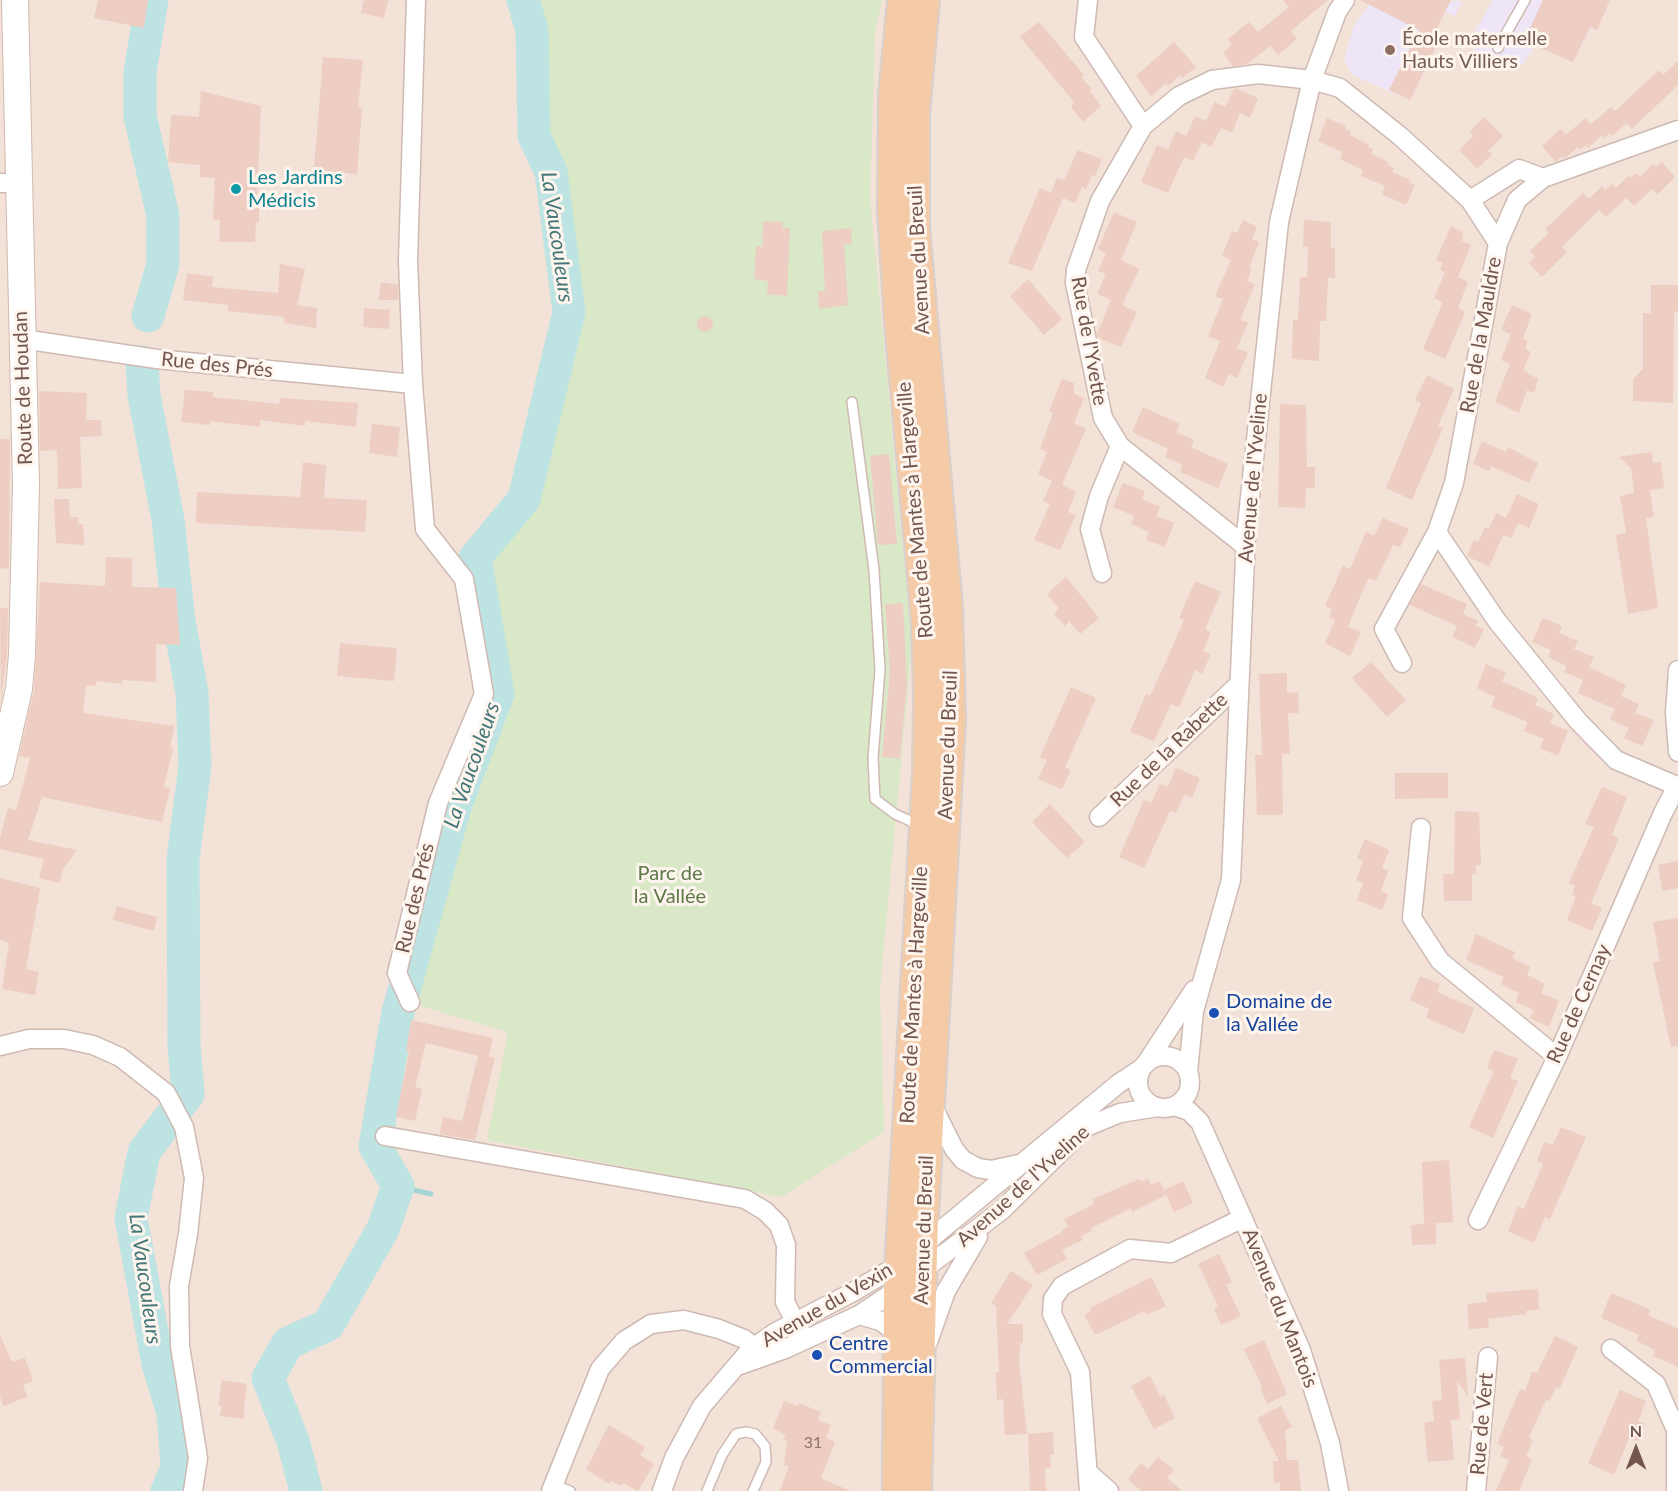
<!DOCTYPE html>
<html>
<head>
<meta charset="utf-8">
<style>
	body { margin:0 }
	#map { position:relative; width:1678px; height:1491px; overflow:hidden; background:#fbf1e8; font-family:Lato,sans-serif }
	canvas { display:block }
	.north { position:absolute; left:1606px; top:1419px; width:60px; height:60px; -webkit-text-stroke:4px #fef5ee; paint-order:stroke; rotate:0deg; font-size:16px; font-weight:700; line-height:24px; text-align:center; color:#73564e }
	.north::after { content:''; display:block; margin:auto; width:21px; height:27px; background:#73564e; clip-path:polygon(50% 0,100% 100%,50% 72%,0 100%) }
</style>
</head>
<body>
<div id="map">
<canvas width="1678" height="1491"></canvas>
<div class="north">N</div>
</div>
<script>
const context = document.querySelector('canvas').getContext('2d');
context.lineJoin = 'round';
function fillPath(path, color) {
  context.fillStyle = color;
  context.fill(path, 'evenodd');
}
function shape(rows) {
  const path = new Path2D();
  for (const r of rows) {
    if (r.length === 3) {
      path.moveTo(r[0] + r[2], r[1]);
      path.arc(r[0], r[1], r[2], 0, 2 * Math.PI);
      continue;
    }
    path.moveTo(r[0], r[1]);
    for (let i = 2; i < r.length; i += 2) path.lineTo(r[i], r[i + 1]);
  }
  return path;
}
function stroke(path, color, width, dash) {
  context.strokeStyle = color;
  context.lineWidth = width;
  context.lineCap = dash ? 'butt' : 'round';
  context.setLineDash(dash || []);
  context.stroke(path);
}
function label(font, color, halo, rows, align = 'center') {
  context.font = font + ' Lato,sans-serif';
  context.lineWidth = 6;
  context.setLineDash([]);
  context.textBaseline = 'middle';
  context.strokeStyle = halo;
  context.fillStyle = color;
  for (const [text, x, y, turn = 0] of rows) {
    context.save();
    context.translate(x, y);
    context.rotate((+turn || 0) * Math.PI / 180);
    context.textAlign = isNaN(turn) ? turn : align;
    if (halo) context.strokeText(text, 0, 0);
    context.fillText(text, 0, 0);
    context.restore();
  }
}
const residential = shape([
	[0,0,1678,0,1678,1491,0,1491]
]);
const education = shape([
	[1373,0,1462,1,1455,16,1445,12,1432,38,1439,41,1410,100,1352,75,1344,59,1354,25],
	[1493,0,1610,0,1597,30,1590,28,1573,62,1535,45,1523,64,1501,65,1477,60,1471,39]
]);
const green = shape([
	[516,0,882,0,875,32,870,199,912,644,880,988,884,1132,781,1197,487,1140,508,1032,421,1006,415,975,489,727,501,675,493,551,536,494,562,351]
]);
const water = shape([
	[394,996,399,1012,395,1052,381,1048,384,1024,394,996]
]);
const stream = shape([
	[398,1186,431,1194]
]);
const river = shape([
	[148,316,163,264,163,216,140,116,140,72,152,0],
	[142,362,144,395,168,520,179,621,192,693,195,766,183,859,184,1046,188,1094,144,1152,131,1218,158,1364,173,1413,177,1467,167,1491],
	[306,1491,293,1441,268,1378,288,1343,328,1325,383,1229,398,1186,375,1146,398,1012,455,807,498,694,475,558,524,499,569,312,551,172,534,136,532,30,523,0]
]);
const building = shape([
	[98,0,148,0,144,28,94,18],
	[364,0,388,0,384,18,361,13],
	[1283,0,1328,0,1291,31,1297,39,1278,55,1270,46,1247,64,1233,66,1223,53,1232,45,1228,39,1249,22,1258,32,1289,7],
	[1360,0,1451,0,1432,38,1439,41,1410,100,1389,90,1419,30],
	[1543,0,1610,0,1597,30,1590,27,1573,62,1524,41],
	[1039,22,1084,75,1082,78,1092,89,1090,91,1101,106,1083,122,1071,107,1074,102,1020,37],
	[1174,42,1196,67,1182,78,1180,75,1168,86,1166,83,1151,96,1136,76],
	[323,57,363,60,358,107,362,108,357,174,314,170],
	[1678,61,1678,85,1632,129,1627,123,1612,136,1610,133,1604,138,1602,135,1588,148,1586,145,1580,150,1578,147,1565,158,1561,157,1556,162,1542,146,1561,129,1566,135,1585,118,1591,124,1611,107,1615,111,1659,70,1663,75],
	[1236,88,1258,98,1250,118,1240,113,1232,133,1221,128,1211,147,1202,142,1193,161,1184,157,1168,193,1141,182,1157,145,1168,150,1176,131,1186,136,1195,116,1206,121,1215,102,1225,107,1234,89],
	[201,91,261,106,257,199,259,199,259,223,256,222,255,242,219,242,220,220,213,219,215,178,200,177,200,165,168,162,171,115,199,117],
	[1484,117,1503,136,1488,151,1492,154,1477,169,1459,150,1473,136,1470,132],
	[1327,118,1346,126,1345,129,1351,132,1350,135,1369,145,1368,147,1373,149,1371,154,1388,162,1388,165,1394,168,1392,172,1410,180,1409,182,1415,185,1406,205,1382,194,1385,186,1361,176,1363,170,1340,159,1342,152,1318,141],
	[1078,150,1102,159,1095,176,1092,175,1086,189,1082,187,1075,203,1051,193,1057,178,1064,180],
	[1662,162,1675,177,1657,195,1652,189,1634,206,1626,198,1606,217,1599,210,1562,247,1567,252,1542,277,1529,263,1535,257,1530,251,1549,233,1545,229,1583,193,1589,199,1602,186,1605,190,1612,184,1616,188,1628,176,1630,178,1636,173,1640,177,1653,164,1656,167],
	[1040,188,1063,198,1032,271,1008,263],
	[1114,212,1137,222,1121,260,1139,269,1122,305,1137,312,1121,347,1098,338,1097,334,1111,300,1097,294,1106,274,1098,271,1106,253,1098,249],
	[1243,220,1257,227,1252,239,1259,242,1249,268,1252,269,1247,281,1255,284,1240,320,1248,323,1237,348,1248,353,1237,378,1229,374,1223,387,1205,378,1220,341,1208,336,1223,299,1215,296,1231,260,1222,256,1232,231,1237,233],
	[1304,220,1331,222,1331,248,1335,248,1335,278,1328,278,1326,321,1320,321,1319,361,1292,359,1293,320,1298,320,1300,277,1307,277,1308,247,1303,247],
	[763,221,783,222,783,228,790,228,787,296,767,294,768,281,754,279,756,246,762,247],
	[1451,226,1463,232,1462,241,1471,245,1458,277,1468,282,1458,308,1465,312,1445,359,1423,349,1443,302,1434,298,1445,272,1440,270,1443,263,1436,260],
	[851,228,852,244,844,244,848,305,819,309,818,291,825,291,822,231],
	[280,264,305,269,297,305,317,308,316,328,284,323,285,317,228,311,228,305,183,300,187,273,213,277,212,287,278,293],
	[1028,279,1062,319,1044,335,1010,296],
	[381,282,398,285,398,300,378,300],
	[1651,285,1678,285,1678,311,1674,312,1673,403,1633,401,1633,379,1643,369,1643,313,1651,313],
	[1512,305,1532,314,1523,338,1528,341,1525,349,1531,352,1523,370,1538,379,1534,393,1527,390,1519,413,1495,402,1510,364,1501,360,1511,334,1501,330],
	[364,308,390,310,389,329,363,327],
	[705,324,8],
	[1427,375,1454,389,1438,426,1443,428,1412,500,1386,488,1421,403,1415,400],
	[1062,379,1074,383,1074,394,1084,398,1074,423,1086,429,1062,484,1076,492,1068,512,1076,515,1060,550,1034,540,1050,504,1043,501,1052,481,1038,474,1047,452,1040,449,1053,413,1049,411],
	[185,390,213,392,213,397,279,404,280,398,358,403,356,427,305,421,305,426,260,420,259,427,210,421,210,425,181,422],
	[39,391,87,393,86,420,101,420,102,436,80,437,82,488,58,489,57,450,40,451],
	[1280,404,1306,405,1307,467,1315,467,1315,488,1306,488,1305,508,1278,507],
	[1143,407,1180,424,1176,432,1194,440,1191,447,1228,464,1218,488,1180,472,1182,465,1165,457,1168,449,1132,432],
	[372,424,400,427,397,457,369,453],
	[0,439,10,439,9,569,0,568],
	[1482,441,1506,452,1508,447,1538,463,1529,483,1491,466,1489,471,1473,464],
	[1651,452,1653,463,1661,462,1664,488,1650,490,1654,517,1646,518,1658,608,1628,614,1616,535,1626,533,1620,496,1634,493,1631,468,1619,457],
	[889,454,897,544,878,545,870,456],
	[303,462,326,465,324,498,367,500,365,532,196,523,197,492,300,497],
	[1123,483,1145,491,1142,499,1160,507,1156,516,1174,523,1165,547,1146,540,1149,532,1131,524,1134,516,1113,507],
	[1517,494,1539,504,1529,528,1518,523,1511,538,1503,535,1489,567,1467,556,1474,540,1478,542,1485,527,1489,529,1496,513,1506,518],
	[54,499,69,499,70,517,78,517,78,524,83,524,84,545,56,543],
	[1383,518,1409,529,1400,547,1393,545,1376,581,1369,578,1360,597,1348,627,1361,632,1350,656,1325,643,1335,620,1329,618,1332,609,1325,606,1343,566,1350,569,1366,532,1374,536],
	[106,557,132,558,132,587,176,588,180,645,156,644,156,682,122,680,122,684,96,681,96,686,86,685,83,713,174,726,170,747,173,748,164,787,170,788,162,822,42,797,28,840,77,850,63,869,60,883,39,878,44,859,0,849,0,838,8,808,16,810,30,758,19,756,34,690,40,582,105,586],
	[1066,577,1099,618,1080,634,1069,621,1065,626,1054,614,1059,609,1047,594],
	[1195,581,1221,592,1205,629,1211,632,1203,651,1211,654,1202,674,1195,670,1179,707,1171,704,1154,741,1130,732,1146,694,1150,696,1167,659,1184,620,1179,618],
	[1421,584,1467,604,1461,618,1463,614,1478,621,1476,626,1484,629,1475,648,1453,637,1457,626,1410,605],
	[903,603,907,684,900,759,882,757,890,672,885,604],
	[0,608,8,608,7,654,1,702],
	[1543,618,1562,626,1559,633,1578,641,1574,649,1594,657,1589,667,1626,685,1621,696,1639,704,1635,713,1654,720,1642,746,1624,738,1629,728,1610,719,1615,709,1578,693,1583,680,1564,672,1567,666,1548,657,1551,650,1532,642],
	[340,643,397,648,394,681,337,676],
	[1371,662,1406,700,1387,717,1352,678],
	[1486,664,1506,673,1502,681,1538,698,1535,705,1554,714,1550,723,1568,731,1558,756,1540,748,1544,739,1524,731,1528,722,1491,707,1495,697,1477,688],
	[1287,673,1287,693,1298,692,1299,713,1288,713,1290,754,1282,754,1283,815,1257,815,1255,755,1262,755,1259,674],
	[1071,687,1096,698,1065,767,1071,770,1062,789,1038,779,1047,760,1040,757],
	[1176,768,1200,778,1192,798,1185,794,1176,813,1170,811,1144,868,1119,857,1144,800,1151,803,1160,784,1168,787],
	[1395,773,1448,773,1448,798,1395,799],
	[1602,787,1627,797,1612,835,1619,838,1591,903,1602,908,1592,931,1567,920,1576,896,1572,895,1575,886,1569,883,1594,827,1585,824],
	[1050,804,1085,842,1067,858,1032,822],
	[1455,811,1479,812,1481,865,1476,865,1476,874,1472,874,1472,901,1444,901,1443,874,1454,874],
	[1365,839,1389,850,1382,868,1388,871,1381,891,1388,894,1382,910,1357,900,1363,883,1356,880,1363,861,1357,858],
	[1678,861,1678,888,1662,891,1658,865],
	[0,878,40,888,26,969,39,972,35,995,2,989,9,943,0,940],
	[117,906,157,917,154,931,113,920],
	[1678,918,1678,1046,1671,1047,1653,962,1660,961,1653,922],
	[1476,934,1515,952,1512,958,1530,967,1527,975,1545,984,1541,993,1559,1001,1549,1027,1530,1018,1534,1010,1516,1002,1519,993,1501,984,1504,977,1466,960],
	[1420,976,1440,984,1437,992,1474,1008,1464,1034,1426,1018,1429,1009,1410,1000],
	[411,1020,493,1038,489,1056,495,1058,475,1140,440,1134,443,1117,462,1121,478,1056,426,1043,415,1087,422,1089,415,1121,396,1117,409,1052,406,1051],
	[1494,1050,1518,1059,1510,1078,1518,1081,1493,1138,1469,1127,1494,1071,1487,1068],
	[1561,1127,1586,1137,1550,1219,1545,1217,1534,1243,1508,1231,1518,1206,1524,1209,1543,1164,1537,1161,1544,1142,1553,1145],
	[1449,1160,1453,1222,1426,1224,1436,1223,1436,1244,1412,1245,1411,1225,1424,1224,1422,1162],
	[1140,1179,1141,1182,1148,1179,1151,1185,1160,1181,1166,1195,1132,1212,1131,1208,1091,1228,1092,1231,1081,1236,1083,1240,1062,1250,1067,1259,1037,1275,1024,1253,1062,1232,1061,1230,1068,1227,1064,1219,1094,1204,1092,1199],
	[1183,1181,1193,1203,1174,1212,1164,1190],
	[1219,1254,1232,1282,1226,1285,1241,1316,1221,1325,1214,1309,1218,1306,1198,1264],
	[1011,1271,1033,1285,1007,1324,1023,1324,1023,1343,1020,1343,1019,1361,1027,1434,1005,1435,1003,1399,997,1400,996,1372,999,1372,996,1306,991,1303],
	[1151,1277,1166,1306,1146,1315,1145,1311,1095,1335,1084,1315,1091,1311,1090,1308],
	[1538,1289,1539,1309,1526,1311,1526,1314,1488,1319,1489,1328,1469,1329,1467,1304,1487,1302,1486,1293],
	[1611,1293,1651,1310,1648,1315,1678,1329,1678,1367,1653,1356,1655,1350,1637,1341,1639,1335,1601,1318],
	[0,1335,12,1362,25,1358,33,1381,23,1385,27,1397,3,1406,0,1396],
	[1555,1336,1578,1347,1560,1388,1556,1387,1550,1401,1546,1400,1529,1437,1533,1440,1526,1456,1532,1459,1519,1491,1496,1491,1509,1460,1500,1456,1504,1447,1497,1444,1520,1389,1525,1391,1532,1372,1537,1373],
	[1264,1340,1287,1394,1267,1404,1260,1387,1262,1386,1244,1349],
	[1465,1358,1468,1396,1457,1381,1460,1419,1451,1420,1454,1460,1428,1462,1424,1423,1434,1421,1432,1401,1442,1400,1439,1360],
	[1150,1376,1160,1397,1164,1395,1175,1418,1154,1429,1131,1386],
	[222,1380,247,1384,243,1419,220,1416,222,1406,218,1405],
	[1620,1390,1646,1401,1638,1421,1645,1424,1637,1441,1629,1438,1614,1475,1588,1463],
	[784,1401,798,1406,799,1403,821,1412,818,1420,831,1425,826,1438,835,1442,821,1478,850,1491,780,1491,789,1466,784,1465,787,1441,784,1440,786,1436,773,1428],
	[1281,1406,1292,1427,1285,1430,1287,1460,1298,1460,1301,1491,1280,1491,1280,1482,1274,1483,1273,1461,1279,1461,1257,1418],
	[609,1425,645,1447,640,1455,654,1464,638,1491,623,1483,621,1486,611,1481,609,1484,586,1469],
	[1053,1432,1054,1455,1050,1455,1051,1468,1045,1469,1046,1491,1030,1491,1028,1434],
	[1158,1457,1174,1470,1167,1478,1182,1491,1141,1491,1128,1479,1141,1463,1148,1469]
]);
const lane = shape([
	[1498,48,1525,0],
	[852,402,874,570,880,670,873,758,875,799,895,814,919,825],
	[554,1485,570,1491],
	[707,1491,722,1455,736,1434,746,1432,755,1434,765,1446,766,1462,753,1491]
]);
const street = shape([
	[1088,0,1084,37,1143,126],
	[0,183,19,183],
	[1470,200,1519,169,1543,178],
	[1498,243,1517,200,1543,178,1678,130],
	[21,342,36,341,157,359,413,384],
	[1437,532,1497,621,1578,721,1616,760,1677,786],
	[1245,546,1120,446,1103,418,1075,283,1076,270,1100,201,1143,126,1179,96,1212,80,1258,74,1312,80,1340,88,1400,136,1470,200,1498,243,1454,483,1437,532,1384,629,1402,663],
	[1102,573,1090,529,1099,496,1120,446],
	[1678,670,1675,713,1678,752],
	[1099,817,1239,684],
	[1421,828,1412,918,1440,961,1557,1057],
	[410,1002,397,973,438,803,484,694,464,579,425,529,413,384,408,261,416,0],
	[0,1046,29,1039,64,1039,93,1045,120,1057,166,1093,184,1127,194,1178,188,1234,179,1286,180,1346,198,1458,193,1491],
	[1164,1082,26],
	[1147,1062,1194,990],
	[1188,1072,1194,1011,1231,880,1246,535,1279,222,1312,80,1337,12,1345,0],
	[1174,1106,1189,1111,1200,1122,1301,1350,1330,1443,1339,1491],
	[933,1107,954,1149,963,1160,978,1168,991,1170,1019,1164],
	[385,1136,745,1199,765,1211,779,1225,786,1245,785,1302,805,1340],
	[1478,1220,1557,1057,1663,813,1677,786],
	[859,1315,880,1321,897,1333],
	[928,1342,946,1291,978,1237],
	[1611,1349,1656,1384,1676,1430,1676,1491],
	[740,1365,785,1349,859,1315,898,1289,1002,1210,1086,1127,1120,1113,1158,1107],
	[1090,1474,1109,1491],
	[551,1491,600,1369,624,1341,651,1324,684,1320,719,1329,744,1339,754,1347,759,1358],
	[662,1491,674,1458,702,1406,750,1350,776,1332,853,1292,900,1264,1118,1084,1142,1068],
	[1089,1491,1080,1372,1052,1314,1053,1299,1062,1286,1130,1249,1171,1253,1243,1218],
	[1476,1491,1488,1357]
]);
const secondary = shape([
	[0,773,19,689,22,655,26,485,15,0]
]);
const primary = shape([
	[897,1491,898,1289,927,772,928,695,926,623,899,323,892,211,893,96,902,0],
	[917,1491,924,1215,951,719,948,608,915,227,915,113,925,0]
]);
const markers = [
	[1390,50,6,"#8d6e63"],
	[236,189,6,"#0f9aa8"],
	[1214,1013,6,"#1a4fb4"],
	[817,1355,6,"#1a4fb4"]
];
const numberNames = [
	["31",813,1443]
];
const educationNames = [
	["École maternelle",1402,39],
	["Hauts Villiers",1402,62]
];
const cultureNames = [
	["Les Jardins",248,178],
	["Médicis",248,201]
];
const streetNames = [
	["Avenue du Breuil",919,260,-93],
	["Rue de la Mauldre",1481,335,-80],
	["Rue de l'Yvette",1089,341,80],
	["Rue des Prés",217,365,6],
	["Route de Houdan",23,388,-92],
	["Avenue de l'Yveline",1253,478,-85],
	["Route de Mantes à Hargeville",915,510,-95],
	["Avenue du Breuil",948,745,-88],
	["Rue de la Rabette",1169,750,-44],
	["Rue des Prés",415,898,-77],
	["Route de Mantes à Hargeville",914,995,-87],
	["Rue de Cernay",1579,1004,-66],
	["Avenue de l'Yveline",1023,1186,-42],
	["Avenue du Breuil",924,1230,-88],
	["Avenue du Vexin",827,1305,-30],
	["Avenue du Mantois",1280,1308,68],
	["Rue de Vert",1482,1424,-85]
];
const parkNames = [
	["Parc de",670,874],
	["la Vallée",670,897]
];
const transitNames = [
	["Domaine de",1226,1002],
	["la Vallée",1226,1025],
	["Centre",829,1344],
	["Commercial",829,1367]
];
const waterNames = [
	["La Vaucouleurs",557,237,82],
	["La Vaucouleurs",472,765,-71],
	["La Vaucouleurs",145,1279,82]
];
fillPath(residential, '#f2e2d7');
fillPath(education, '#eee5f7');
fillPath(green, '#d9e8c7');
fillPath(water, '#bee3e3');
stroke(water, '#a5d4d4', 1.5);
stroke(stream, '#a5d4d4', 5);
stroke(river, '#bee3e3', 33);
fillPath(building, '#eecdc2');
stroke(lane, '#cebab2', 12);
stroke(street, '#cebab2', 21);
stroke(secondary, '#d1b9af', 28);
stroke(primary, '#d8d0cd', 32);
stroke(lane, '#fff', 9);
stroke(street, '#fff', 18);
stroke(secondary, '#fff', 26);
stroke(primary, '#f4cba6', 28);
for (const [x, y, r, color] of markers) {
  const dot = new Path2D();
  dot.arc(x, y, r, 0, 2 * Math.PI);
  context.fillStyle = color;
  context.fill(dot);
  stroke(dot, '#fef5ee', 2);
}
label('16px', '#92746b', null, numberNames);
label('20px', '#785e54', '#fef5ee', educationNames, 'left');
label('20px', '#0d838f', '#fef5ee', cultureNames, 'left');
label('20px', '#73564e', '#fef5ee', streetNames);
label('20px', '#5d7847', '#fef5ee', parkNames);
label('20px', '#164399', '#fef5ee', transitNames, 'left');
label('italic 21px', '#427677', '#fef5ee', waterNames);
</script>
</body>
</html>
